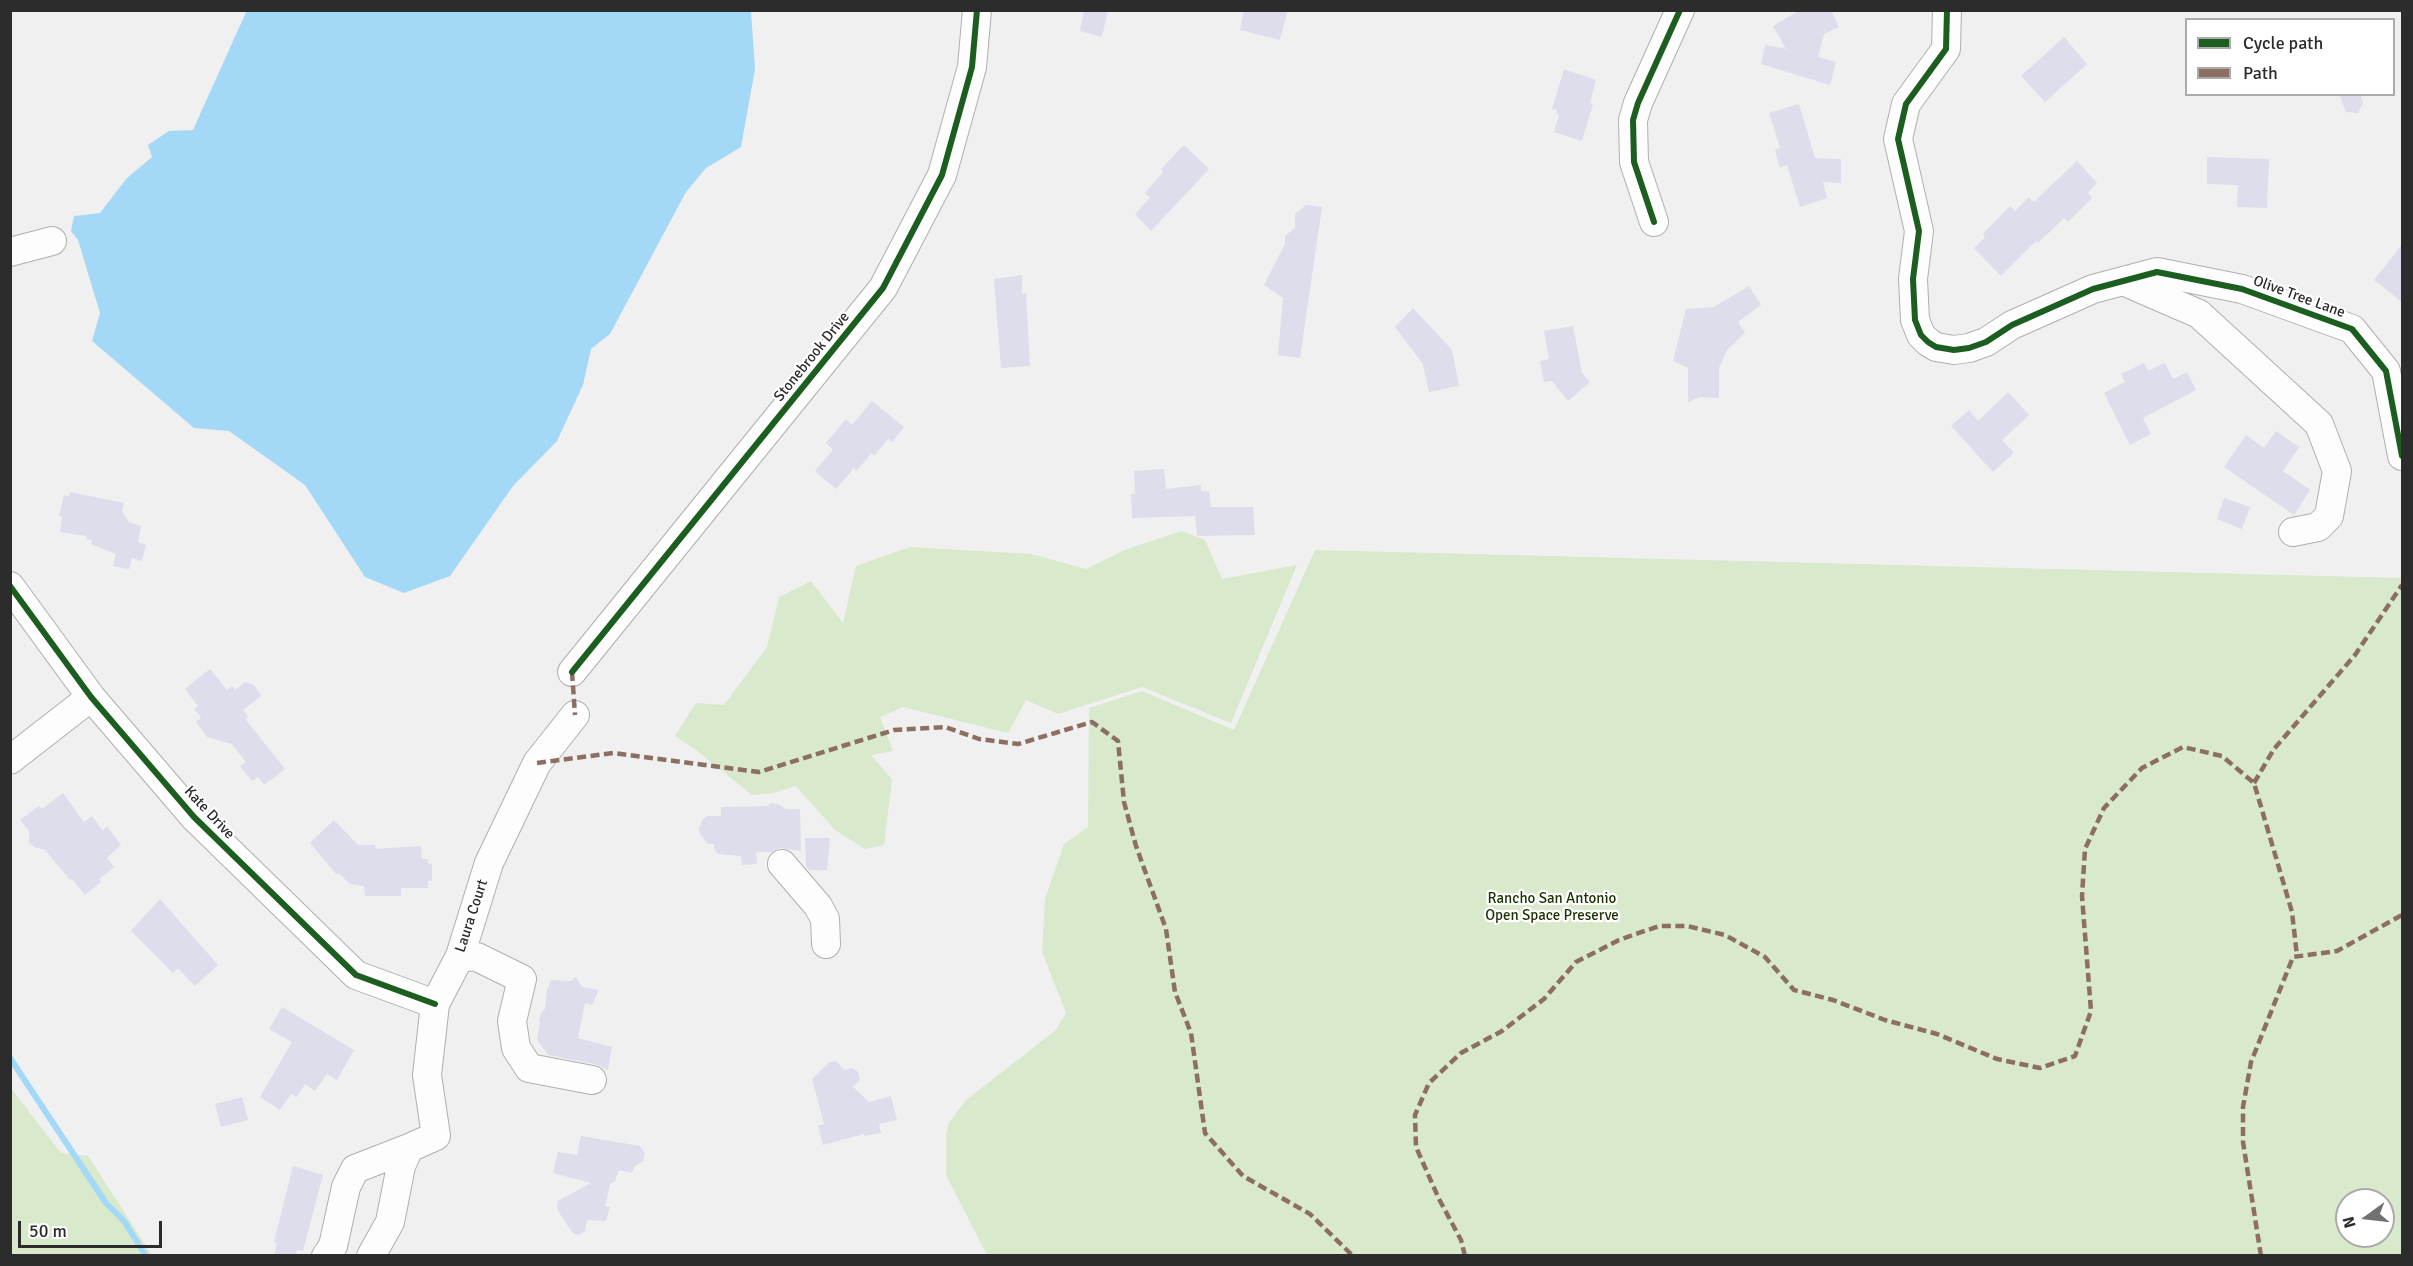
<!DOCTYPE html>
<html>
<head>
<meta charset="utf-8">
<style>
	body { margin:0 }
	#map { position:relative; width:2413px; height:1266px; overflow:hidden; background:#f0f0f1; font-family:Signika,sans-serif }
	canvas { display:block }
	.frame { position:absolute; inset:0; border:12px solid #2c2c2d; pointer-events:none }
	.legend { position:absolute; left:2185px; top:18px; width:210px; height:78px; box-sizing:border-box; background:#fff; border:2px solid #ababab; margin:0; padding:8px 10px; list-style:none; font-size:18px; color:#2c2c2d }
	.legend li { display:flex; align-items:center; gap:12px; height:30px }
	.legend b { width:30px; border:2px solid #ababab }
	.north { position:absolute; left:2335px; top:1188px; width:60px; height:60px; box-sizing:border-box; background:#fff; border:2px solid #ababab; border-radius:50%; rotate:255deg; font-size:16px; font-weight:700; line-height:24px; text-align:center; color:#2c2c2d }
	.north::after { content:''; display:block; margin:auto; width:21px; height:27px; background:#717172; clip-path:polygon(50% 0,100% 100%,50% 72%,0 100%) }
	.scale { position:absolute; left:18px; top:1221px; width:144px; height:27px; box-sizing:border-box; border:3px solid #2c2c2d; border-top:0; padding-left:8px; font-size:18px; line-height:21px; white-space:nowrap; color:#2c2c2d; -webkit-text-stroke:4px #fff; paint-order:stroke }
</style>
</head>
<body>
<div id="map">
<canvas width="2413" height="1266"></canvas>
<div class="frame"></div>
<ul class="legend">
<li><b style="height:8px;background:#1b5e20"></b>Cycle path</li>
<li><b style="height:8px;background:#8d6e63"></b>Path</li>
</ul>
<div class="north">N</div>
<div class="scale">50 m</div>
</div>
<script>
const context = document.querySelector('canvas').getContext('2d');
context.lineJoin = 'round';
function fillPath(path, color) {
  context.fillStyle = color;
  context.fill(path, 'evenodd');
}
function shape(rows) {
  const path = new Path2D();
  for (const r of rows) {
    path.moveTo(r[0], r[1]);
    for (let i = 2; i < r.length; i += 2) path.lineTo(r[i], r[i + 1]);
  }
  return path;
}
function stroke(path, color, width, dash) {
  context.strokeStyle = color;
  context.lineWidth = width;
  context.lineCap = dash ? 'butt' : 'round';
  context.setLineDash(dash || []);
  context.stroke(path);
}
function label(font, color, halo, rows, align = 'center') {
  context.font = font + ' Signika,sans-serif';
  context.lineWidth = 4.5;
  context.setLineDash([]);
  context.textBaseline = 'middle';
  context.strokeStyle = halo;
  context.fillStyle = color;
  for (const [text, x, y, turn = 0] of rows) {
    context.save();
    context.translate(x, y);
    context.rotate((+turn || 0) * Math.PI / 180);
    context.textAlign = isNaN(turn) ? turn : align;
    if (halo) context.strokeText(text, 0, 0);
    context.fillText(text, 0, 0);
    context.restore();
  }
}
const green = shape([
	[1182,531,1205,540,1222,579,1297,565,1231,723,1142,687,1058,714,1026,700,1008,733,903,707,880,717,893,751,871,755,892,779,884,845,865,849,835,830,796,786,773,793,752,795,696,750,675,736,696,703,724,705,767,647,779,597,811,581,843,623,856,566,910,547,1031,554,1086,569,1127,549],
	[1315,550,2402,578,2402,1255,987,1255,946,1175,946,1135,949,1123,965,1101,1056,1030,1066,1013,1042,952,1045,899,1064,844,1088,827,1089,708,1142,691,1234,730],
	[2347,1200,2383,1200,2383,1236,2347,1236],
	[10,1087,61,1153,88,1156,152,1255,11,1255]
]);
const water = shape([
	[247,10,751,11,755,69,741,147,706,168,686,192,610,334,591,349,583,385,557,441,513,486,450,576,404,593,365,577,305,485,229,431,194,428,92,341,100,313,78,240,71,231,74,216,100,213,127,178,152,157,148,145,169,131,193,130]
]);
const stream = shape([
	[10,1058,106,1203,124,1221,146,1256]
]);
const building = shape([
	[1084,10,1108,10,1102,37,1080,31],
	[1244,10,1288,10,1280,40,1240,30],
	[1800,10,1831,10,1839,27,1824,34,1818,57,1836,62,1830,85,1761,64,1765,45,1786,49,1773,26],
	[2064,37,2087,64,2045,102,2021,76],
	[1564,69,1596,80,1590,103,1593,104,1582,141,1554,132,1559,115,1556,114,1557,110,1552,109],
	[2339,94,2360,94,2363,103,2358,113,2346,112],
	[1799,104,1815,158,1841,159,1841,183,1823,182,1827,198,1800,207,1787,165,1780,168,1775,150,1780,148,1769,113],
	[1184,145,1209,169,1151,231,1135,214,1150,198,1145,193,1163,172,1161,169],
	[2207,157,2269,159,2267,208,2237,207,2238,185,2207,184],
	[2077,161,2097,183,2088,193,2092,198,2068,222,2064,218,2038,243,2036,241,2001,276,1974,248,1985,237,1983,234,2010,206,2015,211,2029,197,2034,202],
	[1306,205,1322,207,1300,358,1278,355,1283,298,1264,285,1285,244,1285,236,1295,228,1295,214],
	[2403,243,2403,303,2374,280],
	[1022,275,1022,294,1026,293,1030,366,1001,368,994,279],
	[1749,286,1761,305,1738,322,1745,333,1727,350,1719,368,1719,398,1700,397,1688,402,1688,368,1673,361,1686,309,1714,307],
	[1413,308,1452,350,1459,386,1429,392,1423,364,1395,327],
	[1573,326,1582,373,1590,382,1568,401,1552,381,1544,382,1540,361,1549,359,1544,331],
	[2144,363,2148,371,2165,363,2173,379,2187,372,2196,390,2143,418,2151,434,2130,445,2104,393,2125,382,2121,374],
	[2008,392,2029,415,2002,440,2014,453,1993,472,1951,426,1969,410,1978,421],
	[872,401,904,427,892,442,888,439,874,456,872,453,856,471,854,468,836,489,815,471,833,450,826,443,846,419,852,425],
	[2276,431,2299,447,2283,471,2310,490,2294,515,2224,467,2246,435,2264,448],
	[1164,469,1166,489,1201,485,1201,491,1209,491,1211,507,1253,507,1255,535,1197,536,1195,516,1132,518,1131,494,1135,494,1134,471],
	[70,492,124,503,122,511,129,522,141,526,138,542,146,545,142,561,132,558,129,569,113,566,116,554,91,544,92,540,86,539,87,536,60,532,62,517,59,516,64,495,69,496],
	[2224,498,2250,507,2242,529,2217,519],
	[210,669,227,690,232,686,235,690,245,682,254,685,261,696,243,710,248,717,246,720,285,769,264,785,258,777,252,781,240,766,246,762,232,744,207,737,196,722,201,717,194,709,198,706,185,689],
	[63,793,84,822,92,816,103,831,107,826,121,845,107,858,114,867,99,879,101,882,85,895,72,879,70,880,45,850,34,847,29,842,29,831,20,820,39,806,42,809],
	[771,803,778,804,786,809,800,809,801,851,780,848,771,852,756,852,757,864,742,865,741,856,718,854,714,848,714,844,708,844,700,834,699,828,702,820,707,816,721,816,721,807,768,806],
	[334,820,358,845,375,845,375,849,421,846,422,859,428,859,428,864,432,864,432,881,428,881,428,888,401,888,401,896,365,896,364,886,350,884,339,873,337,875,310,843],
	[805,838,830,838,827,870,809,870,806,866],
	[160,899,218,965,195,986,178,968,173,973,131,931],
	[576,977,582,987,599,990,592,1005,585,1003,578,1038,612,1047,608,1070,595,1064,548,1055,537,1040,540,1023,539,1020,541,1013,545,1009,547,990,551,980,571,981],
	[282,1007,354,1050,337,1080,327,1074,315,1091,305,1084,297,1097,291,1094,280,1110,260,1097,292,1042,269,1029],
	[836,1061,844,1070,852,1068,858,1072,860,1079,853,1087,869,1102,891,1096,897,1120,879,1124,881,1133,864,1136,864,1134,823,1145,818,1126,824,1124,812,1079,828,1063],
	[242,1097,248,1120,221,1127,215,1104],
	[581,1136,640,1146,645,1153,643,1161,635,1166,632,1173,619,1170,615,1181,610,1184,605,1206,610,1207,606,1221,587,1220,585,1231,579,1235,573,1233,561,1216,557,1207,558,1201,591,1183,553,1173,558,1152,577,1155],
	[293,1166,323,1175,303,1251,297,1250,296,1256,274,1256,277,1243,274,1242]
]);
const minor = shape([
	[1947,10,1946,49,1906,104,1898,139,1919,231,1913,279,1915,320,1921,335,1928,342,1936,347,1954,350,1969,348,1986,342,2012,325,2093,289,2157,272,2242,289,2352,329,2386,371,2402,456],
	[1654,222,1634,162,1633,120,1638,103,1680,10],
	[10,252,52,241],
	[2123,281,2199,314,2319,424,2337,471,2329,516,2318,527,2293,532],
	[10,586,91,697,194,817,356,975,435,1004],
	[572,672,883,288,942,175,972,67,977,10],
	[10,760,91,697],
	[782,864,818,906,825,919,826,944],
	[460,956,477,957,522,979,512,1021,516,1048,529,1068,592,1080],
	[326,1256,333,1246,346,1187,355,1169,409,1148],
	[371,1256,390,1222,401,1166,409,1148,436,1136,427,1075,435,1004,460,956,489,863,537,763,575,715]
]);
const quiet = shape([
	[572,672,575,715],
	[537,763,613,753,759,772,894,730,945,727,979,739,1018,744,1092,722,1118,741,1124,802,1136,846,1166,929,1175,992,1191,1033,1205,1133,1243,1176,1310,1214,1353,1256],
	[2254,783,2274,749,2355,655,2402,585],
	[1465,1256,1461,1240,1439,1199,1416,1147,1415,1115,1429,1083,1461,1053,1502,1031,1544,999,1576,962,1619,940,1659,926,1687,926,1725,935,1765,957,1794,990,1833,1000,1885,1020,1937,1034,1997,1059,2040,1068,2075,1056,2091,1011,2082,896,2085,849,2104,808,2142,768,2183,747,2222,756,2254,783,2292,912,2297,956],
	[2261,1256,2243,1142,2243,1107,2251,1062,2293,957,2337,951,2402,915]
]);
const cycleway = shape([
	[1947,10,1946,49,1906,104,1898,139,1919,231,1913,279,1915,320,1921,335,1928,342,1936,347,1954,350,1969,348,1986,342,2012,325,2093,289,2157,272,2242,289,2352,329,2386,371,2402,456],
	[1654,222,1634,162,1633,120,1638,103,1680,10],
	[10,586,91,697,194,817,356,975,435,1004],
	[572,672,883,288,942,175,972,67,977,10]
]);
const streetNames = [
	["Olive Tree Lane",2299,297,20],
	["Stonebrook Drive",812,357,-51],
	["Kate Drive",209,813,47],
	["Laura Court",472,916,-72]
];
const parkNames = [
	["Rancho San Antonio",1552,899],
	["Open Space Preserve",1552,916]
];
fillPath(green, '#d8e9cc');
fillPath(water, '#a4d8f7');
stroke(stream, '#a4d8f7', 6);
fillPath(building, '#ddddeb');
stroke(minor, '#afafb0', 30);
stroke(minor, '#fdfdfd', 28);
stroke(quiet, '#8d6e63', 4.5, [9, 4.5]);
stroke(cycleway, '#1b5e20', 6);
label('15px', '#2c2c2d', '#fff', streetNames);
label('15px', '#1c3203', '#fff', parkNames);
</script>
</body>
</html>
